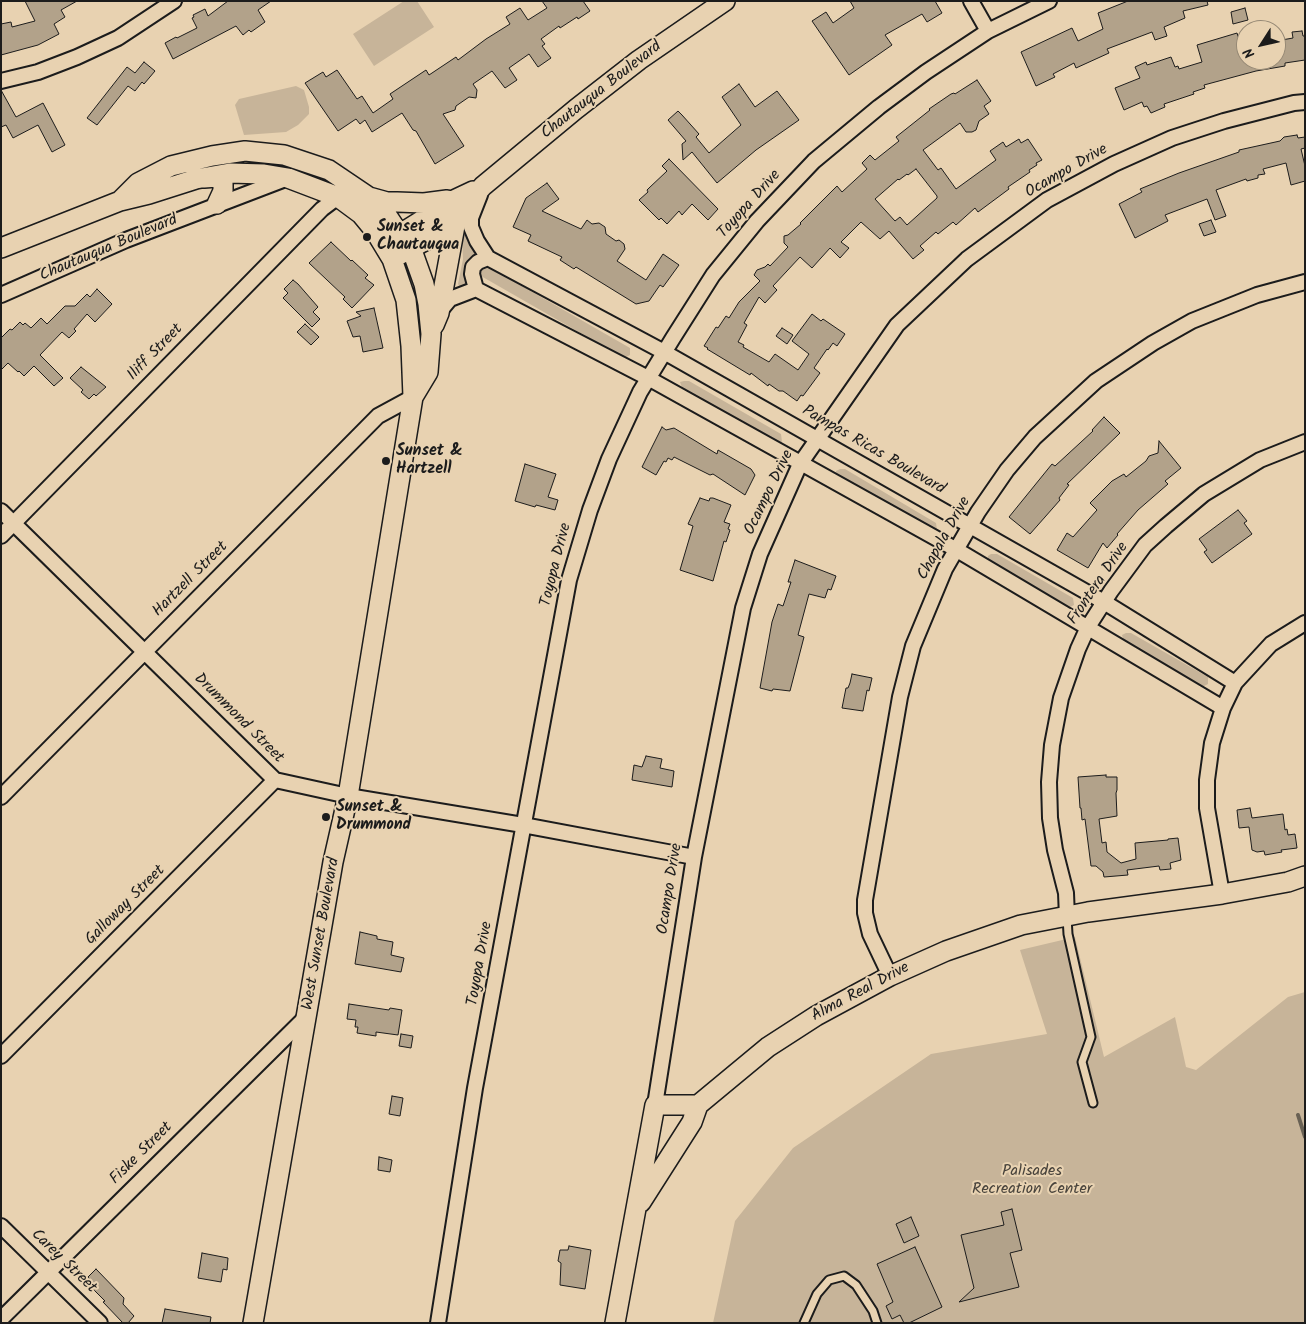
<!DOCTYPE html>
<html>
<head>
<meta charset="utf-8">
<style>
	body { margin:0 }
	#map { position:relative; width:1306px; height:1324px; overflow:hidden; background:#e8d2b1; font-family:Kalam,sans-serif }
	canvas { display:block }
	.frame { position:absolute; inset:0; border:2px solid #1c1c1c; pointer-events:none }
	.north { position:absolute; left:1236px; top:20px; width:50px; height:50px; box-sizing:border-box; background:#e8d2b1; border:1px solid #968975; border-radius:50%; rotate:235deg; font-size:14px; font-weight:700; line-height:20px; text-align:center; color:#1c1c1c }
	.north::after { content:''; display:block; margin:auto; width:18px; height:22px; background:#1c1c1c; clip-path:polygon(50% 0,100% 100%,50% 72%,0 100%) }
</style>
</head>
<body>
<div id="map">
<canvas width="1306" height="1324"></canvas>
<div class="frame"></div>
<div class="north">N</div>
</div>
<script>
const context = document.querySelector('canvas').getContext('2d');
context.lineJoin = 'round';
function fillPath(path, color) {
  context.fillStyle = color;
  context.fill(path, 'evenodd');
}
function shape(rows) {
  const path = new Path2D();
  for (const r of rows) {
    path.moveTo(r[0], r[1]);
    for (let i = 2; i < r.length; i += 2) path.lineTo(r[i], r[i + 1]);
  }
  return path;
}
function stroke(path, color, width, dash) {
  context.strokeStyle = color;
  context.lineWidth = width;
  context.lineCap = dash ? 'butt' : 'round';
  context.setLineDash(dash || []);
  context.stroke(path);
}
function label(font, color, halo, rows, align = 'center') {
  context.font = font + ' Kalam,sans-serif';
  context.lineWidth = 4;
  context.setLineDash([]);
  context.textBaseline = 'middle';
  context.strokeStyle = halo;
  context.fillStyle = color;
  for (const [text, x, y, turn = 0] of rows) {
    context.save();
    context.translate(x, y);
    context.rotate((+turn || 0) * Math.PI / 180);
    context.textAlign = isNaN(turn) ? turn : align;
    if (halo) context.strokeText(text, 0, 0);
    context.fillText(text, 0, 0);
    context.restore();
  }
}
const green = shape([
	[404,1,417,1,434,27,374,66,353,34],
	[296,86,304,90,309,107,309,114,298,125,286,132,244,135,235,105,239,99],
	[466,234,479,253,469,263,466,270,465,277,469,287,462,290,458,284,463,259,462,236],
	[482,266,487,266,630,348,630,355,624,358,481,276,478,268],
	[684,381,689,381,781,434,782,442,779,444,683,390,680,382],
	[840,469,845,469,936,523,937,530,934,533,836,476,836,471],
	[991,554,997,554,1073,598,1074,605,1068,608,988,560,988,556],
	[1126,633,1131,633,1208,677,1208,684,1202,687,1124,642,1122,635],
	[1075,937,1104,1057,1175,1017,1186,1067,1196,1070,1288,997,1305,992,1305,1323,713,1323,735,1221,793,1148,931,1054,1047,1034,1020,950]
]);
const stream = shape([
	[1298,1115,1305,1137]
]);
const building = shape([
	[25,1,77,1,61,10,65,17,54,24,59,34,38,45,1,55,1,24,11,22,12,27,35,21,25,1],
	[228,1,271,1,258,10,265,22,251,32,249,30,243,35,236,26,173,59,165,43,176,37,177,38,197,28,192,18,194,17,193,15,205,9,208,16,228,1],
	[542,1,583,1,590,11,578,19,577,17,560,28,559,26,541,39,545,44,542,46,551,58,538,67,529,54,509,68,517,80,505,88,492,71,473,84,477,90,476,98,469,97,456,106,455,110,443,114,464,146,435,164,416,131,413,130,402,113,372,132,365,120,360,124,356,119,338,131,305,83,323,72,326,77,337,70,357,99,362,96,373,113,393,99,390,94,426,70,429,75,456,57,458,60,486,39,510,24,506,17,520,8,528,20,547,8,542,1],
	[850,1,935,1,942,13,927,22,922,14,885,35,892,45,849,75,812,21,826,12,833,23,854,8,850,1],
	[1128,1,1207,1,1208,5,1183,11,1185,18,1164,27,1167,36,1155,40,1152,32,1107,49,1109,53,1076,68,1074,63,1053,74,1055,77,1036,86,1021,52,1072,28,1078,41,1103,29,1098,13,1128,1],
	[1245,8,1248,20,1233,24,1231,12,1245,8],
	[1302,31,1303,36,1305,36,1305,60,1285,63,1285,66,1256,71,1204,85,1205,88,1193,92,1194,94,1164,104,1165,107,1151,113,1147,106,1144,107,1142,102,1124,110,1115,88,1140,78,1135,67,1146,62,1147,65,1171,57,1175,67,1178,66,1179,69,1202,62,1197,45,1237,33,1240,43,1246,42,1246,60,1276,60,1276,41,1293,38,1292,32,1302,31],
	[144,62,155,71,144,84,142,82,135,91,128,86,97,125,87,118,127,67,135,73,144,62],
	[977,80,991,101,984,106,989,114,979,121,976,130,972,132,966,132,960,123,923,150,938,170,941,168,956,189,996,160,990,151,1003,142,1006,147,1019,139,1021,143,1028,139,1042,160,1036,163,1037,165,1029,170,1030,172,1008,187,1009,189,978,212,975,208,956,225,953,222,938,234,936,232,920,246,924,250,913,259,889,231,880,239,861,222,841,242,849,248,840,258,830,248,812,268,800,257,773,286,777,290,765,303,759,297,744,323,747,325,738,342,744,345,743,347,769,362,775,354,798,370,809,354,792,341,812,314,821,321,823,319,845,334,837,346,833,343,828,350,827,349,814,368,820,373,803,396,801,395,797,401,783,391,779,391,769,384,768,386,751,373,750,375,707,349,708,348,704,346,716,327,718,328,726,316,729,318,739,302,760,281,754,275,757,270,765,267,768,264,770,266,788,247,784,243,784,236,788,235,801,224,800,223,837,186,842,192,867,169,862,163,870,155,875,160,899,141,896,137,930,110,929,109,951,94,954,93,955,94,977,80],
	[916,169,937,196,937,198,907,225,900,217,895,221,875,199,898,179,899,180,907,174,908,175,916,169],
	[739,84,755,107,777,91,799,120,756,150,717,183,692,152,683,160,682,144,686,141,668,120,678,111,682,115,699,134,696,137,709,153,741,125,722,97,739,84],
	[1,90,16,117,43,103,65,145,52,152,38,125,13,138,6,125,1,127,1,90],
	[1297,135,1298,138,1305,137,1305,148,1301,149,1305,166,1305,181,1291,185,1286,163,1263,169,1265,174,1258,175,1258,178,1247,181,1246,179,1216,190,1226,216,1215,220,1207,199,1165,215,1168,221,1135,238,1119,204,1142,192,1140,189,1179,173,1239,152,1239,150,1280,141,1284,137,1297,135],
	[669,159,718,209,708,220,692,204,682,215,679,211,667,224,661,218,659,220,639,200,648,192,647,190,649,188,667,171,662,166,669,159],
	[547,183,559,199,542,211,581,229,587,220,592,224,599,223,605,227,606,234,616,241,619,240,624,244,625,249,617,261,646,280,663,254,679,265,663,287,660,285,649,301,636,304,576,267,574,269,560,260,562,257,528,241,531,235,513,227,526,198,547,183],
	[1211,220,1216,232,1204,236,1199,224,1211,220],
	[331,242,351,261,352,260,368,275,365,278,374,285,352,308,343,299,345,297,309,263,331,242],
	[293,280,298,284,318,307,313,312,320,319,312,327,283,298,288,293,284,289,293,280],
	[97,289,112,304,95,322,87,314,74,329,76,331,69,338,62,332,40,355,63,378,54,386,34,366,24,376,19,371,18,372,8,363,1,370,1,338,10,329,12,330,20,322,23,325,25,323,31,328,41,318,47,324,65,306,75,306,87,294,90,297,97,289],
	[374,308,383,348,363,352,360,336,353,337,347,321,361,316,356,312,374,308],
	[305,324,319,337,311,345,297,332,305,324],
	[782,328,793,335,787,344,776,336,782,328],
	[81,367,106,387,96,396,94,394,89,399,81,392,83,390,70,378,81,367],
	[1104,417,1120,433,1067,484,1069,485,1059,498,1060,500,1030,534,1009,517,1052,464,1055,466,1093,431,1092,430,1104,417],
	[662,427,666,430,674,428,717,454,718,450,751,469,755,475,745,495,713,474,710,475,674,457,672,460,668,458,666,462,664,461,656,475,642,467,662,427],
	[1159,441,1181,468,1165,481,1168,484,1138,510,1117,534,1118,535,1107,548,1103,543,1088,568,1057,550,1067,533,1073,537,1097,510,1090,503,1112,481,1124,474,1126,477,1146,461,1149,456,1158,453,1159,441],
	[525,464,556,474,548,497,558,500,555,510,536,505,535,507,515,501,525,464],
	[700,498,709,501,710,498,713,498,731,505,724,522,730,524,728,529,730,530,726,542,724,541,713,581,680,570,693,526,688,524,700,498],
	[1238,510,1247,521,1244,523,1252,534,1212,563,1204,552,1207,550,1199,539,1238,510],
	[795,560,836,576,831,590,828,589,825,598,809,594,798,635,804,637,790,691,773,689,772,691,760,688,772,622,778,604,783,606,791,582,788,582,795,560],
	[852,674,872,678,869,691,867,690,863,711,842,708,846,688,848,688,850,683,852,674],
	[646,756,662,759,660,768,674,771,672,787,632,780,634,765,642,767,646,756],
	[1106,775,1106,777,1117,777,1117,790,1116,793,1117,816,1099,819,1102,843,1106,842,1107,852,1121,863,1136,859,1135,843,1168,840,1168,839,1178,838,1181,860,1170,863,1171,869,1160,870,1159,866,1127,870,1128,875,1104,877,1103,872,1096,866,1091,866,1085,819,1082,820,1081,808,1080,808,1078,777,1106,775],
	[1250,808,1252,818,1283,814,1285,830,1287,829,1288,835,1295,834,1297,848,1281,850,1282,852,1265,855,1264,851,1257,852,1252,850,1249,827,1239,828,1237,810,1250,808],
	[360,932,377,936,377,939,393,942,391,955,404,958,401,972,355,964,360,932],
	[349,1004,389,1010,390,1008,402,1010,398,1035,376,1032,376,1036,357,1033,358,1027,355,1027,356,1020,347,1019,349,1004],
	[401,1034,413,1036,411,1048,399,1046,401,1034],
	[392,1096,403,1098,400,1116,389,1114,392,1096],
	[379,1157,392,1160,390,1172,378,1170,379,1157],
	[1012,1209,1022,1250,1010,1253,1019,1287,959,1302,974,1288,961,1235,1004,1225,1001,1212,1012,1209],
	[911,1217,919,1236,904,1243,896,1224,911,1217],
	[569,1246,591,1250,585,1289,560,1285,561,1263,558,1261,560,1250,568,1250,569,1246],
	[915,1247,942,1307,909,1323,904,1323,900,1315,892,1319,886,1306,893,1302,877,1264,915,1247],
	[202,1253,228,1258,227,1270,223,1269,221,1282,198,1278,202,1253],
	[96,1269,124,1298,123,1304,134,1316,128,1323,123,1323,103,1302,105,1301,91,1287,93,1284,88,1277,96,1269],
	[165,1309,211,1317,210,1323,162,1323,165,1309]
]);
const lane = shape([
	[1067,917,1068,934,1091,1037,1082,1062,1093,1103],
	[804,1323,817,1294,829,1280,844,1276,856,1285,873,1311,877,1323]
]);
const street = shape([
	[971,1,988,31],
	[1,81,38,72,77,57,118,38,174,1],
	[480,195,471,218,471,227,477,241,488,258,664,352,1104,602,1235,683],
	[488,258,478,262,473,267,472,274,476,289,648,378,957,550,1223,708],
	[1,295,126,240,288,178],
	[440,311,450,299,476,289],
	[1,511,275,780,348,796,523,825,694,857],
	[1,536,322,209,338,197],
	[1,797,378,416,413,397],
	[1222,894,1207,808,1207,780,1212,743,1223,708,1235,683,1271,644,1305,623],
	[1067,917,1066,893,1055,850,1050,818,1049,782,1052,745,1061,698,1078,649,1088,627,1111,591,1145,545,1166,526,1204,494,1260,460,1305,442],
	[890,976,870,934,865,913,865,900,900,697,913,646,945,569,978,512,1007,470,1035,437,1096,381,1153,343,1192,321,1257,295,1305,282],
	[1,1056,275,780],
	[655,1105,694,857,743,608,760,554,800,464,897,325,967,259,1047,200,1114,164,1172,138,1224,121,1294,103,1305,102],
	[1,1226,100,1323],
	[1,1319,307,1016],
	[438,1323,475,1088,569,580,590,510,609,459,640,392,673,338,713,275,757,221,814,161,879,107,926,72,988,31,1049,1]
]);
const secondary = shape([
	[204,178,217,177,223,183,223,191,217,204],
	[369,197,387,202,397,202,424,203,447,200],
	[120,201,138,183,171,166,212,156,245,151,284,155,329,170,369,197,388,217,414,256,424,284,428,304,431,334,428,372,413,397],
	[392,239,456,199,473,191],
	[1,248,120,201,149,194,196,179,230,173,264,174,288,178,338,197,361,214,375,231,392,259,406,300,411,346,413,397,348,796,333,862,253,1323],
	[399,255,428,239,457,215,483,186,576,109,639,60,725,1],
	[434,325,439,313,457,215],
	[641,1202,692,1122,698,1105],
	[615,1323,655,1105,698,1105,768,1047,816,1016,890,976,946,951,1021,925,1088,912,1222,894,1288,882,1305,876]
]);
const markers = [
	[367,237,5,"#1c1c1c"],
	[386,461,5,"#1c1c1c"],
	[326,817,5,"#1c1c1c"]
];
const streetNames = [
	["Chautauqua Boulevard",602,91,-38],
	["Ocampo Drive",1067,172,-30],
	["Toyopa Drive",750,205,-48],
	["Chautauqua Boulevard",109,249,-23],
	["Iliff Street",156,353,-46],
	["Pampas Ricas Boulevard",873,451,30],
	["Ocampo Drive",770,493,-64],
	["Chapala Drive",945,539,-61],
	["Toyopa Drive",557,565,-76],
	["Hartzell Street",191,580,-45],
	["Frontera Drive",1099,584,-56],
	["Drummond Street",238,719,45],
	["Ocampo Drive",671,889,-81],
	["Galloway Street",126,906,-45],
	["West Sunset Boulevard",322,934,-80],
	["Toyopa Drive",481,964,-80],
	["Alma Real Drive",861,993,-28],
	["Fiske Street",142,1154,-45],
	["Carey Street",63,1262,44]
];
const poiNames = [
	["Sunset &",377,228],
	["Chautauqua",377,246],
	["Sunset &",396,452],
	["Hartzell",396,470],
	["Sunset &",336,808],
	["Drummond",336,826]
];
const parkNames = [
	["Palisades",1032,1172],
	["Recreation Center",1032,1190]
];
fillPath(green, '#c7b499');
stroke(stream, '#696154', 4);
fillPath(building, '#b2a28a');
stroke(building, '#1c1c1c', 1);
stroke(lane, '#1c1c1c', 11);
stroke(street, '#1c1c1c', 18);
stroke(secondary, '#1c1c1c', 22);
stroke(lane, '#e8d2b1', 7);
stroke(street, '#e8d2b1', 14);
stroke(secondary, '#e8d2b1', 19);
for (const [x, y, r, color] of markers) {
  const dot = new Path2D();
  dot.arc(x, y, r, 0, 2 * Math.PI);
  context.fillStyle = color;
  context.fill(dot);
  stroke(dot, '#e8d2b1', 2);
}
label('16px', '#1c1c1c', '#e8d2b1', streetNames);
label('bold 16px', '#1c1c1c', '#e8d2b1', poiNames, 'left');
label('16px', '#47423b', '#e8d2b1', parkNames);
</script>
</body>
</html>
